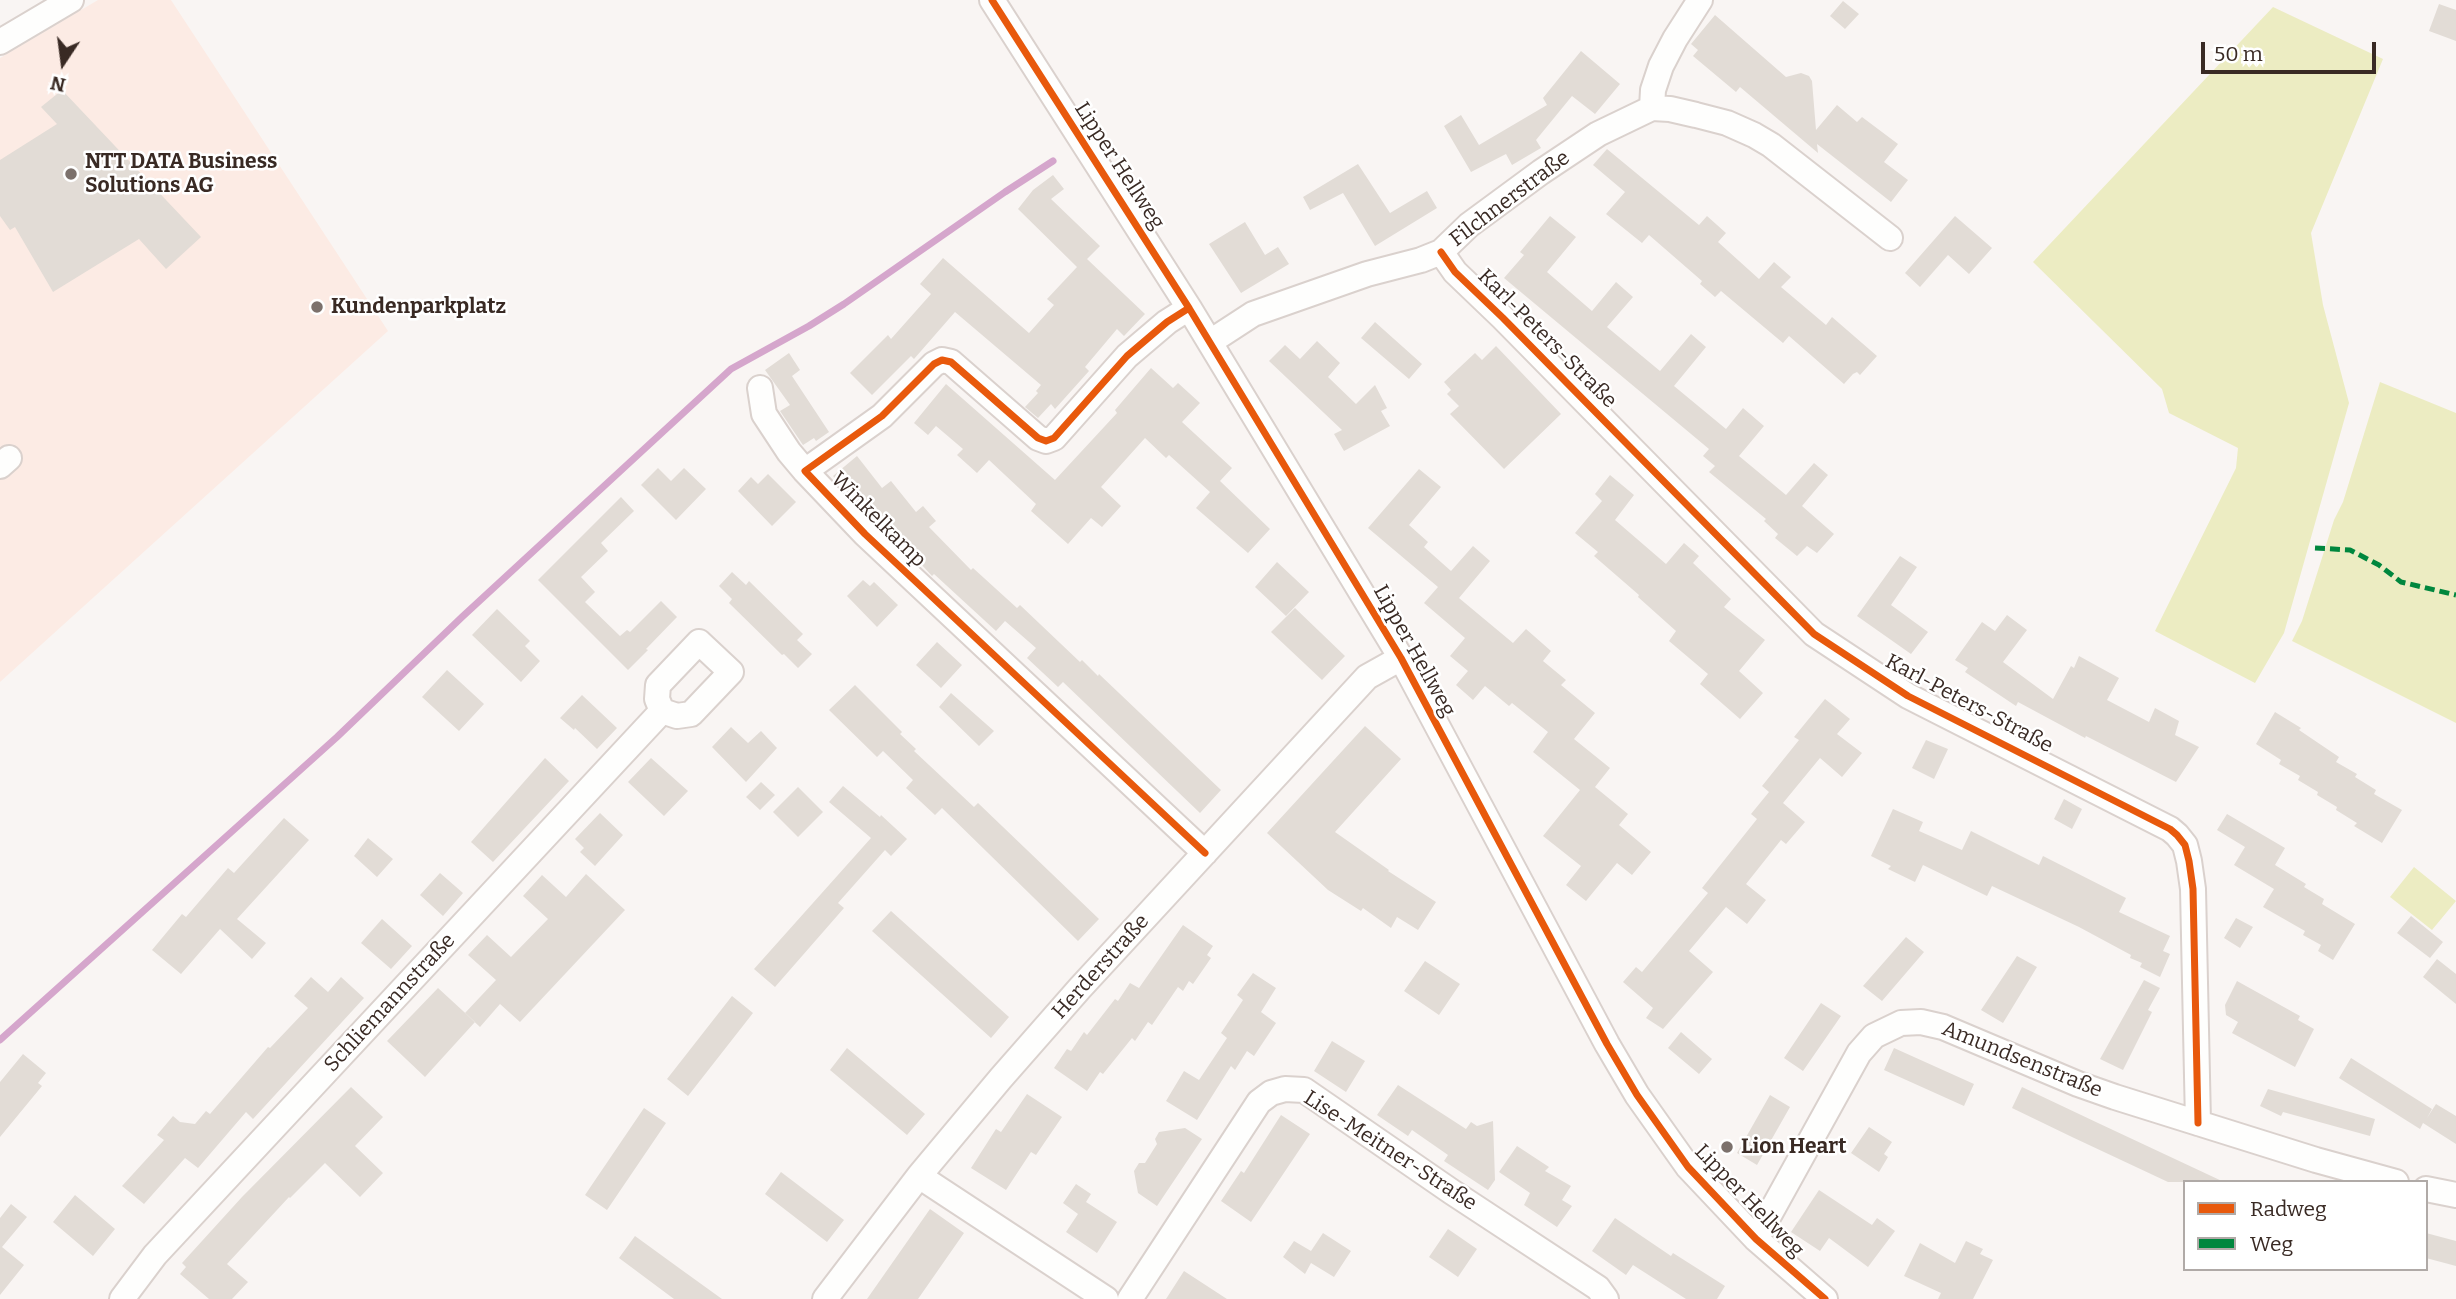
<!DOCTYPE html>
<html>
<head>
<meta charset="utf-8">
<style>
	body { margin:0 }
	#map { position:relative; width:2456px; height:1299px; overflow:hidden; background:#f9f5f3; font-family:Bitter,serif }
	canvas { display:block }
	.legend { position:absolute; left:2183px; top:1180px; width:245px; height:91px; box-sizing:border-box; background:#fff; border:2px solid #b0aaa7; margin:0; padding:9px 12px; list-style:none; font-size:21px; color:#392a24 }
	.legend li { display:flex; align-items:center; gap:14px; height:35px }
	.legend b { width:35px; border:2px solid #b0aaa7 }
	.north { position:absolute; left:28px; top:28px; width:70px; height:70px; -webkit-text-stroke:5px #fff; paint-order:stroke; rotate:193deg; font-size:19px; font-weight:700; line-height:28px; text-align:center; color:#392a24 }
	.north::after { content:''; display:block; margin:auto; width:24px; height:32px; background:#392a24; clip-path:polygon(50% 0,100% 100%,50% 72%,0 100%) }
	.scale { position:absolute; left:2201px; top:42px; width:175px; height:32px; box-sizing:border-box; border:4px solid #392a24; border-top:0; padding-left:9px; font-size:21px; line-height:24px; white-space:nowrap; color:#392a24; -webkit-text-stroke:5px #fff; paint-order:stroke }
</style>
</head>
<body>
<div id="map">
<canvas width="2456" height="1299"></canvas>
<ul class="legend">
<li><b style="height:9px;background:#e8590c"></b>Radweg</li>
<li><b style="height:9px;background:#00873e"></b>Weg</li>
</ul>
<div class="north">N</div>
<div class="scale">50 m</div>
</div>
<script>
const context = document.querySelector('canvas').getContext('2d');
context.lineJoin = 'round';
function fillPath(path, color) {
  context.fillStyle = color;
  context.fill(path, 'evenodd');
}
function shape(rows) {
  const path = new Path2D();
  for (const r of rows) {
    path.moveTo(r[0], r[1]);
    for (let i = 2; i < r.length; i += 2) path.lineTo(r[i], r[i + 1]);
  }
  return path;
}
function stroke(path, color, width, dash) {
  context.strokeStyle = color;
  context.lineWidth = width;
  context.lineCap = dash ? 'butt' : 'round';
  context.setLineDash(dash || []);
  context.stroke(path);
}
function label(font, color, halo, rows, align = 'center') {
  context.font = font + ' Bitter,serif';
  context.lineWidth = 5;
  context.setLineDash([]);
  context.textBaseline = 'middle';
  context.strokeStyle = halo;
  context.fillStyle = color;
  for (const [text, x, y, turn = 0] of rows) {
    context.save();
    context.translate(x, y);
    context.rotate((+turn || 0) * Math.PI / 180);
    context.textAlign = isNaN(turn) ? turn : align;
    if (halo) context.strokeText(text, 0, 0);
    context.fillText(text, 0, 0);
    context.restore();
  }
}
const built = shape([
	[98,0,171,0,388,331,0,682,0,58]
]);
const green = shape([
	[2273,7,2383,59,2311,233,2323,305,2349,403,2284,633,2255,683,2155,631,2236,468,2238,448,2169,413,2162,389,2033,262],
	[2380,382,2456,413,2456,723,2292,641,2302,621,2334,520,2343,502],
	[2414,867,2456,901,2432,930,2390,897]
]);
const stream = shape([
	[0,1040,337,737,462,617,731,369,809,326,844,304,1005,192,1053,161]
]);
const building = shape([
	[1843,1,1859,14,1845,29,1830,16],
	[2439,4,2456,10,2456,41,2429,31],
	[1715,15,1786,77,1801,73,1809,76,1812,81,1816,130,1837,105,1857,122,1862,117,1898,144,1884,162,1908,180,1891,202,1817,144,1818,153,1740,87,1736,92,1693,56,1698,50,1691,44],
	[1581,51,1620,84,1595,114,1572,96,1536,140,1541,148,1512,165,1506,154,1471,172,1444,126,1461,115,1479,145,1547,105,1543,98],
	[62,90,201,237,166,269,139,239,53,292,15,227,10,230,0,216,0,160,57,124,41,107],
	[1607,149,1699,225,1707,216,1726,233,1718,242,1759,279,1774,262,1791,277,1781,287,1826,325,1832,317,1877,356,1860,375,1857,372,1853,374,1844,384,1789,336,1783,343,1721,291,1715,297,1700,284,1702,281,1649,235,1642,243,1606,214,1625,192,1593,165],
	[1358,164,1390,213,1427,191,1437,208,1375,246,1343,193,1310,210,1303,197],
	[1053,175,1064,189,1051,199,1100,246,1087,259,1145,314,1124,336,1117,329,1085,367,1089,371,1055,409,1051,404,1038,418,1025,407,1038,393,1036,391,1041,385,955,312,914,359,911,356,872,395,850,373,888,335,891,339,931,294,920,284,943,258,1029,333,1054,305,1047,299,1077,267,1018,209,1033,190],
	[1550,216,1576,237,1547,272,1592,311,1616,282,1633,297,1607,327,1660,371,1691,334,1706,347,1674,386,1726,429,1743,408,1764,426,1739,456,1786,495,1814,463,1828,475,1802,506,1834,534,1817,553,1807,546,1797,556,1775,538,1778,534,1764,521,1766,519,1709,472,1715,466,1703,456,1709,449,1504,278,1524,255,1520,252],
	[1955,216,1992,248,1969,274,1948,255,1920,287,1905,273],
	[1245,222,1265,255,1278,247,1289,264,1241,293,1209,244],
	[1375,322,1422,364,1409,379,1361,338],
	[1317,341,1340,363,1328,377,1356,404,1375,385,1387,408,1381,411,1390,426,1344,451,1334,434,1342,430,1269,361,1285,345,1300,359],
	[1496,346,1561,414,1504,469,1450,414,1459,406,1447,394,1451,390,1444,382,1475,353,1482,360],
	[789,353,800,370,792,376,829,432,816,441,814,438,803,445,780,411,790,405,765,370],
	[1151,368,1173,388,1178,383,1200,403,1182,422,1232,468,1220,481,1270,529,1248,553,1196,508,1210,492,1169,455,1166,458,1145,438,1101,487,1121,506,1102,527,1091,518,1068,544,1031,511,1036,504,989,460,977,473,957,455,963,449,936,426,928,435,914,423,946,384,1055,480,1117,413,1115,410],
	[857,456,882,488,891,481,916,512,923,506,936,521,929,527,971,570,973,568,1017,608,1020,605,1080,662,1082,660,1098,676,1099,674,1221,790,1200,813,1063,682,1058,687,1027,658,1036,648,1005,621,996,631,934,574,932,576,877,516,872,520,833,476],
	[658,468,671,481,684,468,706,489,676,520,641,485],
	[1419,469,1441,487,1409,525,1428,542,1424,547,1451,571,1473,546,1490,561,1459,598,1513,643,1526,629,1551,651,1543,661,1566,680,1561,685,1595,713,1574,739,1610,768,1595,787,1628,814,1619,825,1651,852,1632,875,1617,863,1586,901,1566,885,1581,866,1543,836,1580,790,1533,752,1548,732,1512,703,1509,706,1485,686,1473,700,1456,685,1468,671,1450,656,1465,638,1424,603,1438,587,1368,528],
	[768,474,796,502,772,526,738,491,751,477,758,484],
	[1610,475,1634,495,1615,520,1666,564,1684,543,1699,556,1693,563,1731,599,1724,607,1765,640,1739,671,1763,693,1740,719,1700,684,1708,674,1669,641,1676,631,1638,597,1639,595,1594,556,1598,552,1575,533,1602,501,1595,494],
	[621,497,634,511,601,543,608,551,581,577,595,592,585,602,620,636,627,630,630,632,661,601,677,617,646,649,648,650,628,670,538,580],
	[1900,556,1917,567,1891,605,1928,632,1911,654,1857,616],
	[1277,562,1309,592,1286,616,1255,587],
	[732,572,746,585,749,581,803,634,797,640,812,654,798,668,784,654,782,655,729,603,732,599,719,586],
	[863,580,870,586,874,582,898,605,877,627,847,596],
	[1295,608,1345,656,1322,680,1271,632],
	[497,609,530,641,525,646,540,661,521,682,472,635],
	[2007,615,2027,630,2003,662,2053,699,2071,666,2074,668,2079,656,2119,678,2107,700,2149,722,2155,708,2179,721,2175,735,2199,747,2176,782,2086,736,2085,738,2018,702,2016,706,1965,672,1968,668,1955,660,1982,622,1995,631],
	[937,642,962,665,941,688,916,665],
	[447,670,484,704,459,731,422,697],
	[855,685,902,732,900,734,916,749,914,751,974,807,978,803,1099,919,1078,941,942,808,935,815,906,788,913,780,883,751,877,757,829,710],
	[951,693,994,731,979,746,939,707],
	[582,695,617,728,597,749,575,728,574,730,560,718],
	[1825,699,1850,719,1837,734,1862,753,1842,777,1820,758,1783,803,1805,822,1786,844,1781,840,1746,884,1766,900,1747,924,1726,907,1689,951,1713,972,1663,1029,1646,1018,1653,1008,1623,982,1636,967,1642,972,1708,893,1702,888,1757,819,1751,814,1769,792,1762,786,1799,740,1794,737],
	[2275,712,2301,728,2299,730,2339,757,2336,762,2357,774,2355,777,2376,790,2374,794,2402,810,2382,843,2354,826,2357,823,2336,810,2337,807,2317,795,2318,792,2298,780,2300,776,2279,764,2281,760,2256,744],
	[1365,726,1401,759,1335,832,1389,870,1388,871,1436,902,1418,930,1397,917,1391,928,1363,908,1361,911,1328,890,1267,833],
	[731,727,748,743,761,731,777,748,746,782,712,747],
	[1926,740,1948,749,1934,779,1912,768],
	[545,758,569,781,493,862,471,842],
	[651,758,688,791,664,816,628,782],
	[761,782,775,795,760,810,746,797],
	[843,786,880,817,881,815,907,839,891,856,885,850,838,903,844,908,775,987,754,969,871,838,829,802],
	[798,787,823,812,798,837,773,812],
	[2064,799,2082,809,2072,829,2054,819],
	[1893,809,1923,822,1919,831,1962,850,1971,831,2039,865,2043,856,2126,898,2119,912,2170,936,2163,951,2170,954,2160,977,2140,967,2142,963,2130,958,2131,955,2079,927,1992,886,1987,896,1923,865,1915,882,1888,869,1891,866,1871,856],
	[600,813,623,835,595,866,580,852,584,848,575,839],
	[2227,814,2285,848,2275,865,2306,884,2304,887,2324,899,2322,904,2355,924,2333,960,2318,951,2321,945,2303,935,2305,931,2263,907,2274,889,2234,865,2245,847,2217,830],
	[284,818,309,840,237,919,266,943,252,959,220,929,181,974,152,950,182,914,186,917,228,868,234,873],
	[368,838,393,859,377,877,354,856],
	[440,873,463,893,443,916,420,895],
	[586,874,625,910,520,1022,500,1004,480,1027,465,1013,496,980,468,955,487,935,511,957,548,919,523,896,542,875,566,897],
	[891,911,1009,1017,991,1038,872,931],
	[2411,916,2443,942,2430,958,2397,933],
	[2236,918,2253,927,2240,948,2224,938],
	[382,919,412,946,391,969,361,943],
	[1183,925,1213,946,1207,955,1211,958,1193,984,1189,981,1183,991,1178,987,1152,1025,1148,1022,1135,1041,1132,1038,1103,1074,1100,1072,1087,1091,1054,1068,1067,1049,1071,1051,1084,1032,1087,1035,1115,999,1118,1001,1130,983,1139,988],
	[1906,937,1924,952,1882,1001,1863,986],
	[2017,956,2037,967,2003,1023,1981,1010],
	[2437,959,2456,974,2456,1004,2423,977],
	[1425,961,1460,984,1439,1015,1404,991],
	[1253,973,1276,988,1261,1012,1276,1023,1254,1056,1247,1051,1235,1070,1231,1066,1197,1120,1166,1101,1184,1071,1199,1080,1227,1038,1221,1033,1243,1000,1237,995],
	[311,977,328,992,341,977,364,998,253,1119,246,1112,198,1168,185,1158,144,1204,122,1186,164,1140,157,1135,173,1116,180,1122,195,1124,206,1111,210,1114,268,1047,270,1048,308,1008,294,996],
	[2144,980,2160,988,2148,1010,2152,1012,2123,1070,2100,1059],
	[2237,981,2300,1016,2298,1020,2314,1029,2295,1067,2232,1033,2238,1022,2226,1015,2225,1005],
	[438,988,475,1022,425,1077,387,1041],
	[732,996,753,1013,688,1096,667,1079],
	[1821,1003,1841,1016,1803,1071,1784,1058],
	[1681,1032,1712,1059,1699,1074,1668,1048],
	[1332,1041,1365,1061,1346,1092,1314,1071],
	[847,1048,925,1114,907,1135,830,1070],
	[1894,1048,1974,1084,1964,1106,1884,1070],
	[23,1054,46,1073,38,1083,42,1086,0,1137,0,1082],
	[2351,1058,2432,1109,2427,1118,2436,1104,2456,1116,2456,1144,2423,1123,2420,1129,2339,1078],
	[1398,1085,1466,1129,1471,1122,1477,1126,1493,1121,1495,1180,1488,1190,1444,1161,1448,1155,1412,1130,1408,1136,1377,1115],
	[351,1087,383,1117,355,1146,383,1173,360,1197,325,1163,290,1198,289,1197,227,1264,248,1282,232,1299,209,1299,180,1274,186,1267,182,1263,242,1197],
	[2022,1087,2098,1123,2224,1182,2168,1182,2072,1137,2012,1108],
	[2268,1089,2375,1119,2370,1136,2283,1112,2281,1116,2260,1106],
	[1027,1094,1062,1117,1036,1155,1031,1152,1006,1190,971,1168,996,1129,1001,1132],
	[1770,1095,1790,1107,1757,1165,1737,1153],
	[644,1108,666,1123,607,1210,585,1195],
	[1281,1115,1310,1134,1251,1222,1221,1201,1241,1171,1244,1173],
	[1869,1127,1892,1142,1884,1154,1888,1157,1879,1172,1851,1153],
	[1185,1128,1202,1139,1157,1206,1138,1193,1134,1171,1139,1163,1145,1163,1157,1144,1155,1139,1159,1132],
	[1517,1146,1549,1167,1545,1171,1571,1186,1562,1200,1572,1206,1557,1227,1524,1205,1530,1193,1499,1172],
	[781,1172,844,1220,827,1242,765,1194],
	[1076,1184,1091,1194,1086,1202,1117,1222,1097,1253,1066,1232,1078,1214,1063,1203],
	[1819,1190,1872,1225,1877,1218,1895,1231,1868,1267,1829,1238,1820,1251,1791,1232],
	[75,1195,115,1229,93,1256,53,1222],
	[11,1204,27,1217,2,1247,24,1265,0,1295,0,1218],
	[930,1209,964,1233,918,1299,867,1299],
	[1615,1218,1671,1256,1673,1253,1725,1286,1717,1299,1686,1299,1633,1265,1626,1275,1592,1251],
	[1448,1229,1477,1249,1458,1277,1429,1257],
	[1323,1233,1351,1251,1334,1277,1311,1263,1305,1274,1283,1257,1294,1241,1311,1251],
	[2426,1233,2456,1241,2456,1266,2426,1258],
	[635,1236,679,1268,722,1299,674,1299,619,1258],
	[1966,1241,1983,1249,1980,1254,1993,1260,1973,1299,1938,1299,1941,1293,1904,1276,1920,1243,1955,1263],
	[1184,1271,1227,1299,1166,1299]
]);
const minor = shape([
	[992,0,1189,308,1401,658,1607,1044,1637,1095,1688,1167,1756,1239,1825,1299],
	[0,42,71,0],
	[1652,108,1653,90,1661,66,1675,39,1700,0],
	[1441,252,1455,272,1503,318,1814,634,1908,696,2170,829,2177,835,2185,845,2189,861,2193,889,2198,1123],
	[1189,308,1167,322,1127,356,1054,438,1046,441,1038,438,951,362,942,360,934,364,882,416,805,471,865,534,1205,853],
	[1210,342,1253,314,1367,274,1421,260,1441,252,1469,225,1541,172,1598,134,1652,108,1670,109,1696,115,1727,123,1754,135,1771,145,1890,238],
	[760,388,764,414,789,452,805,471],
	[0,466,9,458],
	[699,642,731,672,691,714,677,716,662,711,657,699,658,685,699,642],
	[919,1176,1106,1299],
	[2426,1189,2456,1195],
	[1756,1239,1859,1053,1874,1036,1901,1023,1921,1022,1943,1027,2078,1084,2115,1097,2316,1160,2396,1182],
	[122,1299,155,1255,662,711],
	[825,1299,919,1176,1001,1078,1080,988,1367,677,1401,658],
	[1130,1299,1259,1102,1271,1093,1285,1089,1304,1090,1452,1192,1598,1288,1606,1299]
]);
const quiet = shape([
	[2315,548,2350,550,2379,565,2401,582,2456,595]
]);
const cycleway = shape([
	[992,0,1189,308,1401,658,1607,1044,1637,1095,1688,1167,1756,1239,1825,1299],
	[1441,252,1455,272,1503,318,1814,634,1908,696,2170,829,2177,835,2185,845,2189,861,2193,889,2198,1123],
	[1189,308,1167,322,1127,356,1054,438,1046,441,1038,438,951,362,942,360,934,364,882,416,805,471,865,534,1205,853]
]);
const markers = [
	[71,174,7,"#7c716c"],
	[317,307,7,"#7c716c"],
	[1727,1147,7,"#7c716c"]
];
const poiNames = [
	["NTT DATA Business",85,162],
	["Solutions AG",85,186],
	["Kundenparkplatz",331,307],
	["Lion Heart",1741,1147]
];
const streetNames = [
	["Lipper Hellweg",1119,166,57],
	["Filchnerstraße",1510,199,-37],
	["Karl-Peters-Straße",1547,339,45],
	["Winkelkamp",878,520,45],
	["Lipper Hellweg",1414,651,61],
	["Karl-Peters-Straße",1969,704,28],
	["Herderstraße",1101,967,-48],
	["Schliemannstraße",390,1003,-47],
	["Amundsenstraße",2022,1060,22],
	["Lise-Meitner-Straße",1390,1151,33],
	["Lipper Hellweg",1749,1201,46]
];
fillPath(built, '#fcebe4');
fillPath(green, '#ececc2');
stroke(stream, '#d5a6cc', 7);
fillPath(building, '#e2dcd6');
stroke(minor, '#dad1cd', 28);
stroke(minor, '#fefefd', 24);
stroke(quiet, '#00873e', 5, [10, 5]);
stroke(cycleway, '#e8590c', 7);
for (const [x, y, r, color] of markers) {
  const dot = new Path2D();
  dot.arc(x, y, r, 0, 2 * Math.PI);
  context.fillStyle = color;
  context.fill(dot);
  stroke(dot, '#fff', 2.5);
}
label('bold 21px', '#392a24', '#fff', poiNames, 'left');
label('21px', '#392a24', '#fff', streetNames);
</script>
</body>
</html>
